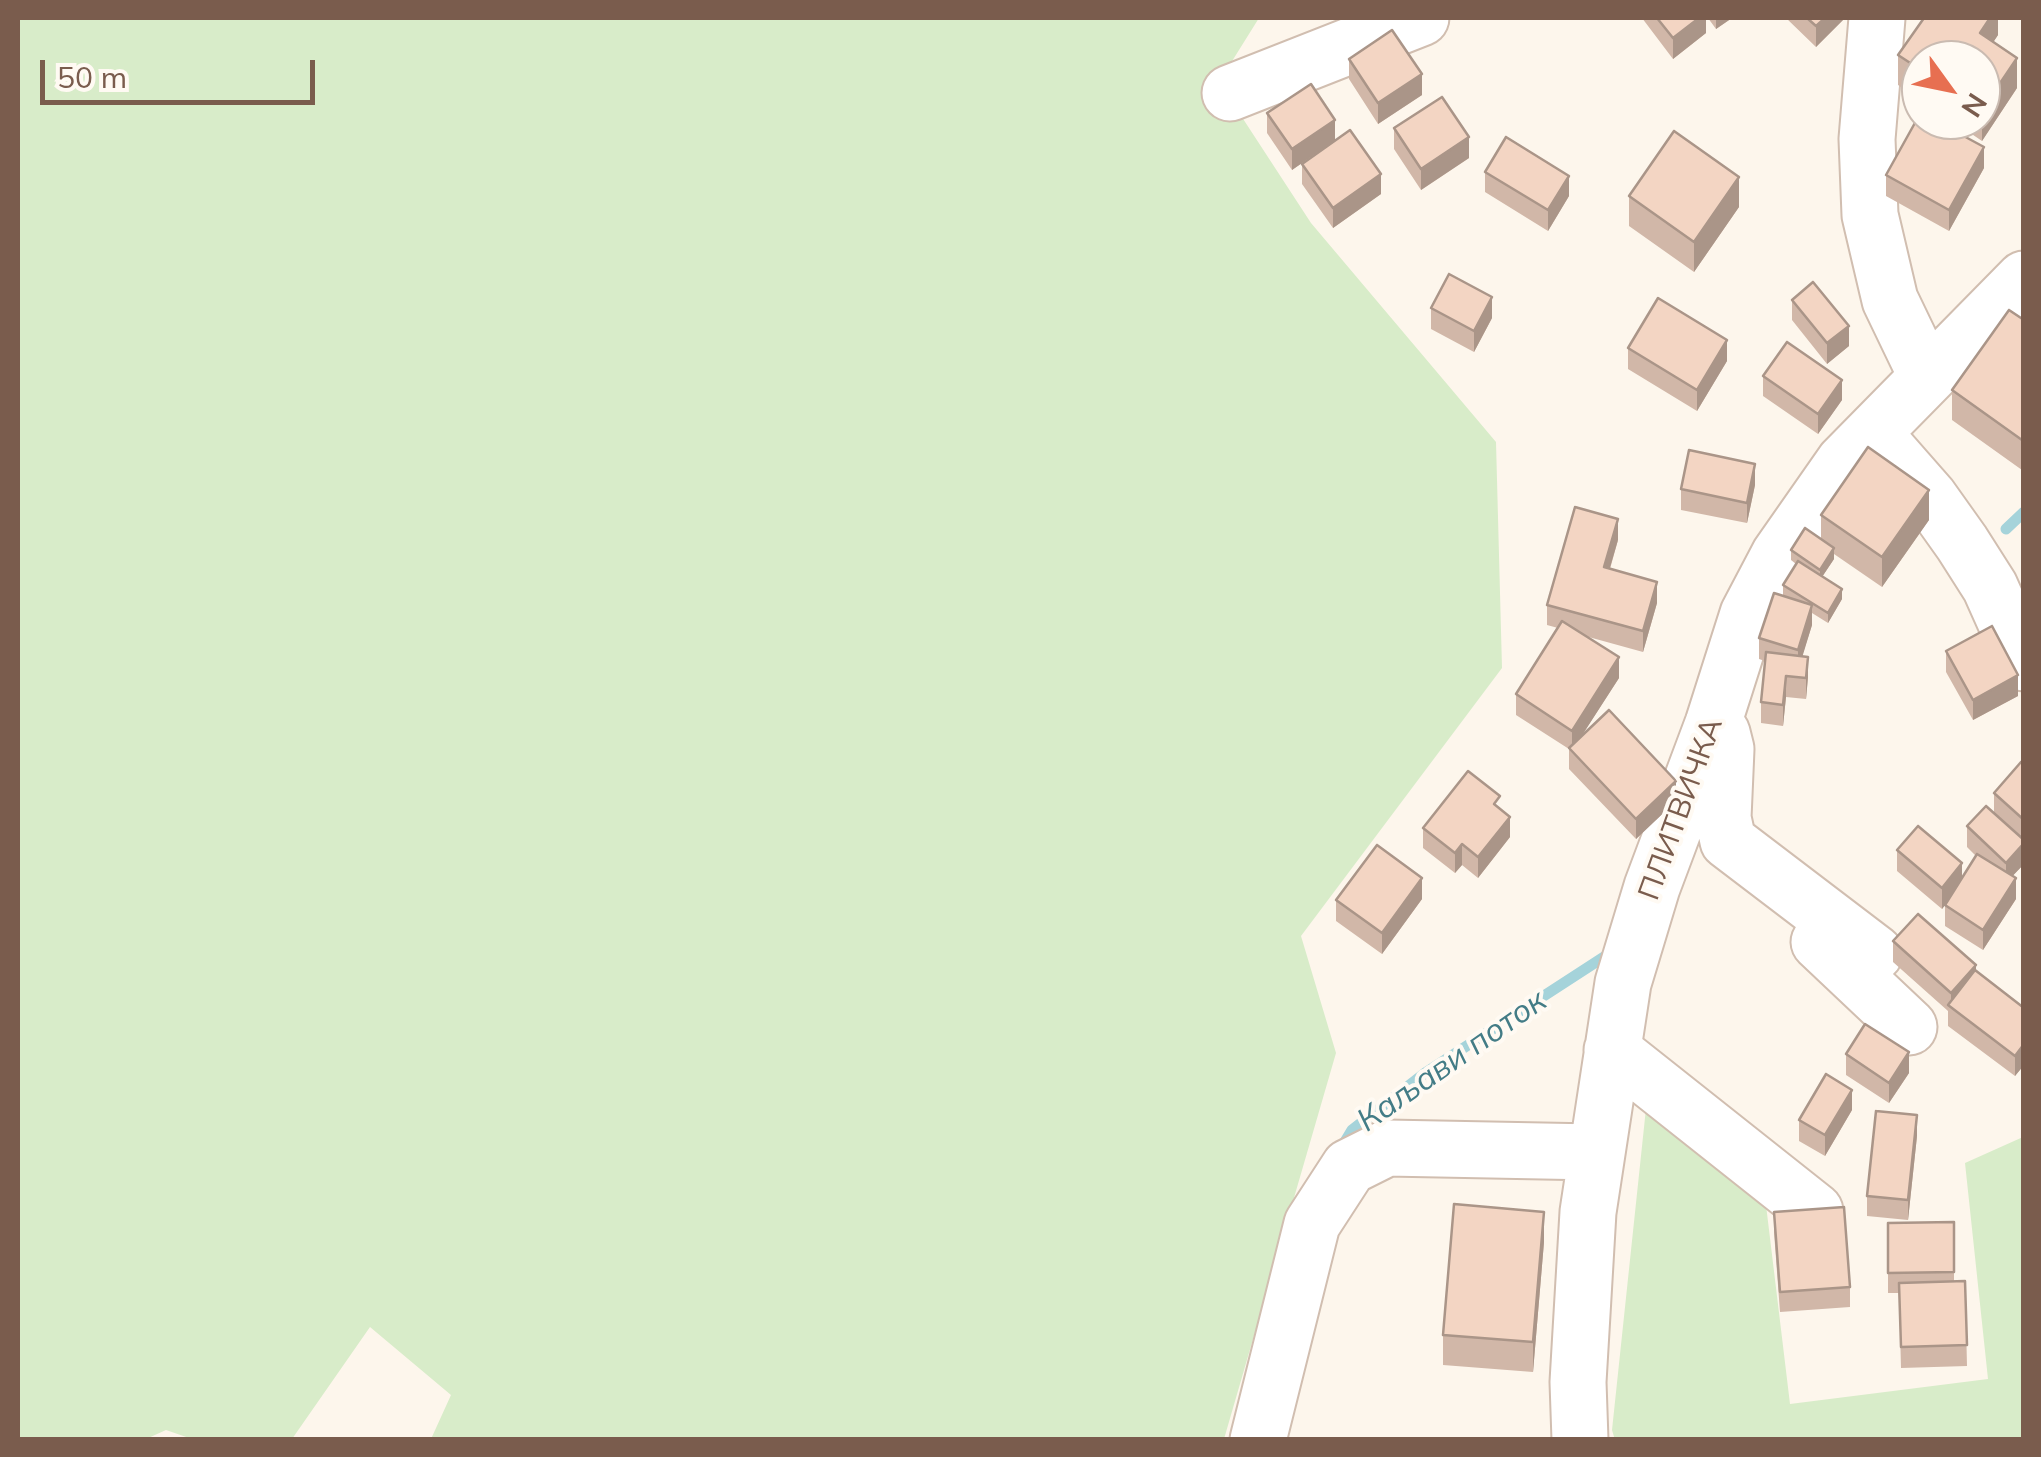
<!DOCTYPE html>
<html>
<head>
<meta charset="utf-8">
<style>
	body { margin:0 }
	#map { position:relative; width:2041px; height:1457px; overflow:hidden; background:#fdf6ec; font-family:Mulish,sans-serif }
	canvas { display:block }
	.frame { position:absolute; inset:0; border:20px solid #7a5c4d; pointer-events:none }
	.north { position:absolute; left:1901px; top:40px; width:100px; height:100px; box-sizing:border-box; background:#fffaf3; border:2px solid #cabbb1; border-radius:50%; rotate:123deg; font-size:28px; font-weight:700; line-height:40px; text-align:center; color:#7a5c4d }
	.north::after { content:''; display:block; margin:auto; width:35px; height:45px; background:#e76f51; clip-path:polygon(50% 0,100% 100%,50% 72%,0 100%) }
	.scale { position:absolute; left:40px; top:60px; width:275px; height:45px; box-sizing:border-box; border:5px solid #7a5c4d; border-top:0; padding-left:12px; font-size:30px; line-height:35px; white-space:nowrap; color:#7a5c4d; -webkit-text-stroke:8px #fffaf3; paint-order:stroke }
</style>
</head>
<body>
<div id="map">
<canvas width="2041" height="1457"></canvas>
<div class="frame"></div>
<div class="north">N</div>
<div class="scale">50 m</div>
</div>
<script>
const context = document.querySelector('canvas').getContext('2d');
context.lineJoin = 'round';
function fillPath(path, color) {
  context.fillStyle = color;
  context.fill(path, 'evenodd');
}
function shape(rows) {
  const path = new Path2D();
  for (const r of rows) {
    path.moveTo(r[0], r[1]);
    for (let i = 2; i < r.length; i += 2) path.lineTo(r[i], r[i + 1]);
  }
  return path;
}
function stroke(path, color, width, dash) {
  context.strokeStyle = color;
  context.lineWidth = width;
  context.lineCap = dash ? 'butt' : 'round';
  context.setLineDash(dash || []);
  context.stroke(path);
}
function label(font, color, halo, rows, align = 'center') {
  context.font = font + ' Mulish,sans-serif';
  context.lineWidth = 8;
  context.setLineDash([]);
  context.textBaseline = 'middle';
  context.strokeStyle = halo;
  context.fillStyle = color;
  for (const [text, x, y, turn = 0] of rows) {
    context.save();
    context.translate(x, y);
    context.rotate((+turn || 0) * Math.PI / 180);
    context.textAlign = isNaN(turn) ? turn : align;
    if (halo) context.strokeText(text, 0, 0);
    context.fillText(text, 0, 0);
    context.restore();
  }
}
const green = shape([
	[18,18,1259,18,1219,82,1311,223,1496,442,1502,668,1301,936,1336,1053,1224,1439,431,1439,451,1395,370,1327,292,1439,192,1439,166,1430,146,1439,19,1439],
	[1647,1099,1766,1205,1790,1404,1988,1379,1965,1163,2023,1137,2023,1439,1615,1440,1612,1430]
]);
const stream = shape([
	[2006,529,2024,512],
	[1340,1150,1352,1130,1425,1073,1610,953]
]);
const minor = shape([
	[1877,18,1867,139,1870,215,1890,300,1927,377],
	[1230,93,1421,18],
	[1873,433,1930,498,1962,543,1990,587,2024,663],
	[1722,733,1726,749,1723,818,1728,841,1875,953],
	[1819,942,1909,1027],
	[1612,1050,1815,1211],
	[1258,1440,1312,1224,1349,1167,1387,1148,1595,1152],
	[1580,1440,1578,1382,1588,1212,1623,983,1652,887,1713,724,1748,614,1779,555,1844,462,2024,279]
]);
const wall = shape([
	[1642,18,1706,18,1706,33,1673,59],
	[1708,18,1732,18,1716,29],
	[1786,18,1845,18,1816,47],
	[1998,18,1998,35,1993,42,2017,88,1982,141,1951,120,1981,120,1981,60,1921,60,1921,100,1898,85,1898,55],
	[1349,59,1422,95,1378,124,1349,79],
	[1267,113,1335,140,1381,194,1333,228,1302,184,1302,164,1331,143,1292,170,1267,133],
	[1394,128,1469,158,1421,190,1394,149],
	[1984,168,1949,231,1886,196,1886,175],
	[1485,172,1569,196,1548,231,1485,192],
	[1629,196,1739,207,1694,272,1629,226],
	[1792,300,1849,346,1827,364,1792,320],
	[1431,308,1492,318,1474,352,1431,329],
	[2024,320,2022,470,1952,420,1952,390],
	[1628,348,1727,361,1697,411,1628,369],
	[1763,376,1842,400,1818,434,1763,396],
	[1755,485,1747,523,1681,510,1681,489],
	[1821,515,1929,520,1882,587,1834,554,1834,559,1822,577,1842,599,1828,623,1812,613,1812,625,1802,656,1808,677,1806,699,1786,697,1783,726,1761,723,1761,702,1765,661,1759,659,1759,638,1783,595,1783,585,1796,564,1791,560,1791,550,1821,539],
	[1618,540,1610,569,1657,603,1643,652,1585,636,1619,678,1582,735,1676,801,1636,839,1569,769,1569,749,1516,715,1516,694,1558,628,1547,625,1547,605],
	[1946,651,2018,696,1973,720,1946,672],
	[2024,764,2024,864,2012,876,2016,899,1983,950,1945,926,1945,905,1942,909,1897,871,1897,850,1962,877,1976,856,1967,847,1967,826,1994,812,1994,793],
	[1500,809,1510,837,1478,878,1462,865,1455,873,1423,848,1423,828],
	[1422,899,1382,954,1336,921,1336,900],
	[1893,941,1976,971,2024,1008,2024,1065,2015,1076,1948,1026,1948,1011,1893,962],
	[1846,1054,1909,1073,1889,1103,1846,1075],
	[1852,1110,1825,1156,1799,1141,1799,1120],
	[1917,1136,1908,1220,1867,1216,1867,1196],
	[1774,1212,1850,1287,1850,1307,1780,1312,1774,1232],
	[1954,1222,1954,1281,1965,1281,1967,1366,1901,1368,1899,1293,1888,1293,1888,1223],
	[1544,1242,1533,1372,1443,1365,1443,1335]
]);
const shadedWall = shape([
	[1699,18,1706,18,1706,33,1673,59,1673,38],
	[1716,18,1732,18,1716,29],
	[1825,18,1845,18,1816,47,1816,26],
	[1990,18,1998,18,1998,35,1981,61,1980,33],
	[2017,58,2017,88,1982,141,1982,110],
	[1422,74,1422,95,1378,124,1378,103],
	[1335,120,1335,140,1292,170,1292,149],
	[1469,137,1469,158,1421,190,1421,169],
	[1984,147,1984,168,1949,231,1949,210],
	[1381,174,1381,194,1333,228,1333,208],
	[1569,176,1569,196,1548,231,1548,210],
	[1739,177,1739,207,1694,272,1694,242],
	[1492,297,1492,318,1474,352,1474,331],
	[1849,326,1849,346,1827,364,1827,343],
	[1727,340,1727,361,1697,411,1697,390],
	[1842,380,1842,400,1818,434,1818,414],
	[2024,437,2024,467,2022,470,2022,440],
	[1755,464,1755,485,1747,523,1747,503],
	[1929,490,1929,520,1882,587,1882,557],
	[1618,519,1618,540,1604,588,1604,567],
	[1834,548,1834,559,1820,580,1820,570],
	[1657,582,1657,603,1643,652,1643,631],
	[1842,589,1842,599,1828,623,1828,613],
	[1812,605,1812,625,1798,671,1798,650],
	[1619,657,1619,678,1572,751,1572,731],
	[1808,657,1808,677,1806,699,1806,678],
	[2018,675,2018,696,1973,720,1973,700],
	[1786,676,1786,697,1783,726,1783,705],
	[1676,781,1676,801,1636,839,1636,819],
	[1510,817,1510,837,1478,878,1478,857],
	[2024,843,2024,864,2006,883,2006,863],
	[1462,844,1462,865,1455,873,1455,853],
	[1962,863,1962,884,1942,909,1942,888],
	[1422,878,1422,899,1382,954,1382,933],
	[2016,878,2016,899,1983,950,1983,930],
	[1976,965,1976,986,1951,1007,1951,993],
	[2024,1044,2024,1065,2015,1076,2015,1056],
	[1909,1052,1909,1073,1889,1103,1889,1083],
	[1852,1090,1852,1110,1825,1156,1825,1135],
	[1917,1115,1917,1136,1908,1220,1908,1200],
	[1544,1212,1544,1242,1533,1372,1533,1342]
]);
const building = shape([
	[1657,18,1699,18,1673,38,1657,18],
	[1807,18,1825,18,1816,26,1807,18],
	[1924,18,1990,18,1980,33,2017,58,1982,110,1981,60,1921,60,1921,70,1898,55,1924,18],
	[1392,30,1422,74,1378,103,1349,59,1392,30],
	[1311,84,1335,120,1292,149,1267,113,1311,84],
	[1442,97,1469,137,1421,169,1394,128,1442,97],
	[1921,112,1921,120,1934,120,1984,147,1949,210,1886,175,1921,112],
	[1350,130,1381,174,1333,208,1302,164,1350,130],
	[1674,131,1739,177,1694,242,1629,196,1674,131],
	[1506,137,1569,176,1548,210,1485,172,1506,137],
	[1449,274,1492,297,1474,331,1431,308,1449,274],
	[1813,282,1849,326,1827,343,1792,300,1813,282],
	[1658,298,1727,340,1697,390,1628,348,1658,298],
	[2009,310,2024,320,2024,437,2022,440,1952,390,2009,310],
	[1787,342,1842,380,1818,414,1763,376,1787,342],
	[1868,447,1929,490,1882,557,1821,515,1868,447],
	[1689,450,1755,464,1747,503,1681,489,1689,450],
	[1575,507,1618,519,1604,567,1657,582,1643,631,1547,605,1575,507],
	[1805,528,1834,548,1820,570,1791,550,1805,528],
	[1798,561,1842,589,1828,613,1783,585,1798,561],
	[1774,593,1812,605,1798,650,1759,638,1774,593],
	[1562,621,1619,657,1572,731,1516,694,1562,621],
	[1992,626,2018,675,1973,700,1946,651,1992,626],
	[1766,652,1808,657,1806,678,1786,676,1783,705,1761,702,1766,652],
	[1609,710,1676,781,1636,819,1569,748,1609,710],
	[2021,762,2024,764,2024,820,1994,793,2021,762],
	[1468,771,1500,796,1494,804,1510,817,1478,857,1462,844,1455,853,1423,828,1468,771],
	[1986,806,2024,840,2024,843,2006,863,1967,826,1986,806],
	[1918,826,1962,863,1942,888,1897,850,1918,826],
	[1377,845,1422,878,1382,933,1336,900,1377,845],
	[1977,854,2016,878,1983,930,1945,905,1977,854],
	[1918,914,1976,965,1951,993,1893,941,1918,914],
	[1975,970,2024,1008,2024,1044,2015,1056,1948,1005,1975,970],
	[1865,1024,1909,1052,1889,1083,1846,1054,1865,1024],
	[1826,1074,1852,1090,1825,1135,1799,1120,1826,1074],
	[1876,1111,1917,1115,1908,1200,1867,1196,1876,1111],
	[1454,1204,1544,1212,1533,1342,1443,1335,1454,1204],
	[1844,1207,1850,1287,1780,1292,1774,1212,1844,1207],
	[1954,1222,1954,1272,1888,1273,1888,1223,1954,1222],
	[1965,1281,1967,1345,1901,1347,1899,1283,1965,1281]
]);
const streetNames = [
	["ПЛИТВИЧКА",1681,809,-70]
];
const waterNames = [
	["Каљави поток",1452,1061,-35]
];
fillPath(green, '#d8ecc9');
stroke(stream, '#a5d3da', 11);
stroke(minor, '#d1beb0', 59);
stroke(minor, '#fff', 55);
fillPath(wall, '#d1b7a8');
fillPath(shadedWall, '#aa9588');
fillPath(building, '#f3d5c3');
stroke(building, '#aa9588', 2.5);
label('30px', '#7a5c4d', '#fffaf3', streetNames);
label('italic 32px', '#437c86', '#fffaf3', waterNames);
</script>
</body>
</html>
